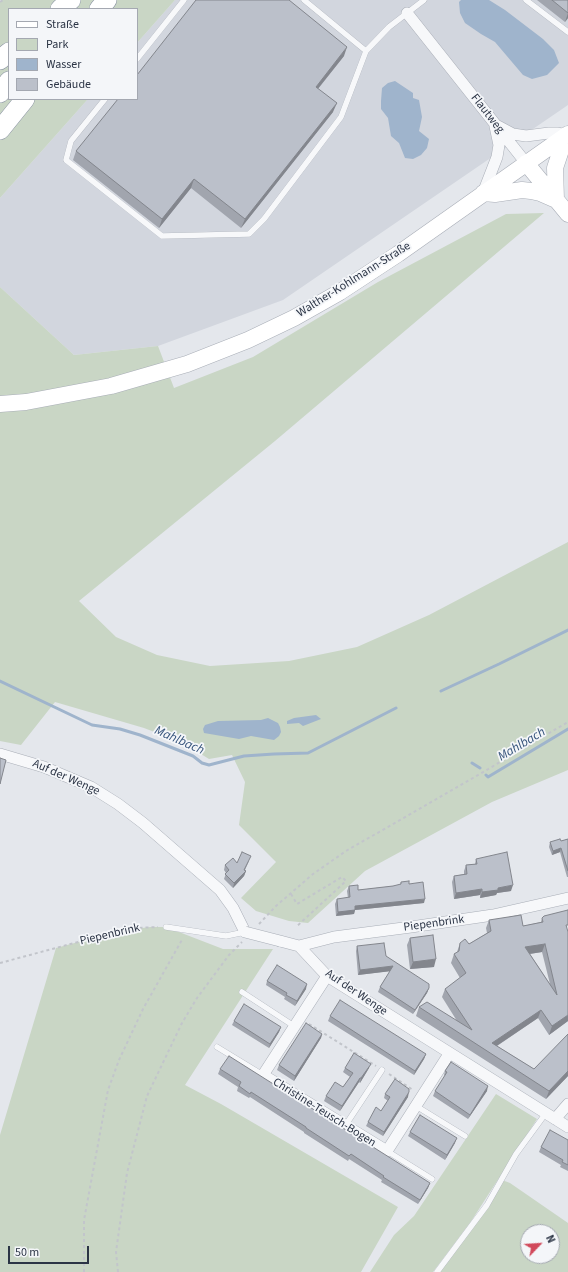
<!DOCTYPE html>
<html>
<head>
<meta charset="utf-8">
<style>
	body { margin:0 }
	#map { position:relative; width:568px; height:1272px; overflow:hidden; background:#e4e7ec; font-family:"Source Sans 3",sans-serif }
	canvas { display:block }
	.legend { position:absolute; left:8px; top:8px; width:130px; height:92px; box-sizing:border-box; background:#f4f6f9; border:1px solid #a4a8b1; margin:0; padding:5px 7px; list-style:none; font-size:12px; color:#2b3445 }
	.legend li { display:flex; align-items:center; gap:8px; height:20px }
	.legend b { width:20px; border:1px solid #a4a8b1 }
	.north { position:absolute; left:520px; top:1224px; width:40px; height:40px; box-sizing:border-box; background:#f4f6f9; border:1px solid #a4a8b1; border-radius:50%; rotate:65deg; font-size:11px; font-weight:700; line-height:16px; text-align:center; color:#2b3445 }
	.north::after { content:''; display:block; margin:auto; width:14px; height:18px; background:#d1495b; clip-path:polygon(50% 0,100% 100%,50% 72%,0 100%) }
	.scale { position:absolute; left:8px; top:1246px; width:81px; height:18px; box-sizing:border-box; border:2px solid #2b3445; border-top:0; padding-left:5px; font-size:12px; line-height:14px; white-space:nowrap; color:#2b3445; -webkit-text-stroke:3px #f4f6f9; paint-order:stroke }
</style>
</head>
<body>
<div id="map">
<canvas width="568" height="1272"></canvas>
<ul class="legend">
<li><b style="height:5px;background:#fff"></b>Straße</li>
<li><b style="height:11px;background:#c9d6c5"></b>Park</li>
<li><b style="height:11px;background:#9fb4cc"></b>Wasser</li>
<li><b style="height:11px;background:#bbc0ca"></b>Gebäude</li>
</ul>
<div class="north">N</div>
<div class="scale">50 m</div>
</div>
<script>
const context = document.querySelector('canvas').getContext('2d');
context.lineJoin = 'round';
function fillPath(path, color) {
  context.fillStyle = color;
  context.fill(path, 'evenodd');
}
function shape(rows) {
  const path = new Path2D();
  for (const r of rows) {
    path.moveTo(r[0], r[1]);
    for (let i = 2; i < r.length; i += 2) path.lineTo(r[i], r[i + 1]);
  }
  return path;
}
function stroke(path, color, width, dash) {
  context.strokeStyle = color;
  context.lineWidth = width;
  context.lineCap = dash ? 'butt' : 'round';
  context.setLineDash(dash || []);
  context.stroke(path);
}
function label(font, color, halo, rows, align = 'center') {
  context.font = font + ' "Source Sans 3",sans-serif';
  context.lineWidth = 3.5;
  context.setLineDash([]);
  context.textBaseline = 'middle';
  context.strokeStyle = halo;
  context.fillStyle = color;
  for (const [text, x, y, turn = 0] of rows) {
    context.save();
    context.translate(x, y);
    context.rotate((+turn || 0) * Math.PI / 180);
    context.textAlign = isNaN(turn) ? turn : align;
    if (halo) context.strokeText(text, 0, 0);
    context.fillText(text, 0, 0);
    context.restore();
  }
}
const built = shape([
	[175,0,568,0,568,105,283,300,158,346,74,355,0,287,0,198,88,99,137,99,137,43]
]);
const green = shape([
	[2,0,175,0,137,43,137,9,9,9,9,99,88,99,0,198,0,2],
	[544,213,275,441,79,601,116,637,157,655,210,666,289,661,357,647,429,615,568,542,568,770,492,802,365,871,308,923,289,921,256,911,241,898,276,862,239,825,245,782,232,755,209,759,183,743,144,728,55,702,21,745,0,741,0,287,74,355,158,346,174,388,253,357,378,282,506,214],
	[150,927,166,927,223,949,273,949,185,1085,221,1104,398,1207,361,1272,0,1272,0,1135,56,948,119,931],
	[496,1094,537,1119,470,1223,433,1272,370,1272,394,1235,414,1216],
	[502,1180,510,1183,568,1223,568,1272,437,1272],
	[528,1232,552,1232,552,1256,528,1256]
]);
const water = shape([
	[461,0,489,0,505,10,543,39,554,50,559,63,547,75,532,79,523,75,495,42,481,34,465,23,460,13,459,2],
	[395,81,413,93,413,98,419,100,422,117,419,131,429,139,427,148,421,155,413,159,405,158,399,143,391,136,388,118,381,109,381,101,382,88,388,83],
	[316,715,321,719,303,726,299,723,287,724,287,721,294,718],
	[268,718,278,723,280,727,281,732,279,736,274,740,251,736,239,739,204,733,203,729,205,725,218,721,261,720]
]);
const stream = shape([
	[0,681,92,725,120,729,140,735,193,756,202,763,209,765,244,756,274,754,308,753,396,708],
	[441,691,499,664,568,630],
	[472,763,480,768],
	[486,775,488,777,568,729]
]);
const path = shape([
	[0,2,3,0],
	[291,894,297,904,342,877,346,881,296,927],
	[259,924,276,906,313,874,346,851,473,778,568,722],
	[0,963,119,931,137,928,158,927],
	[309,1024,376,1066],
	[389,1074,413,1090],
	[84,1272,84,1220,108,1090,119,1060,143,1009,183,938],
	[118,1272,116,1252,127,1173,147,1096,182,1023,197,998,229,955,242,942]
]);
const service = shape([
	[304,0,366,51],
	[526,0,568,32],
	[137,59,184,0],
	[105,99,71,141,66,160,162,236,249,234,264,219,341,117,366,51,389,27,424,0],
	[166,927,226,936,245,932],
	[242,992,294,1026],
	[217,1047,263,1075],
	[416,1106,465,1136],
	[345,1126,382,1070],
	[387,1151,432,1179],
	[437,1272,487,1205,516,1154,546,1113]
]);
const minor = shape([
	[407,13,526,163],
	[498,126,513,134,526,136,549,133,558,133,566,135],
	[483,193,497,157,499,145,495,126],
	[0,754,44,767,91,787,118,804,143,823,220,890,233,908,245,932],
	[280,941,299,946,327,976,568,1127],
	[299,946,334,937,411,927,493,915,568,898],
	[327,976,263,1075,387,1151,449,1054],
	[555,1119,568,1104]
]);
const secondary = shape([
	[526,163,568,214],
	[483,193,495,194,522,190,531,191,540,193,556,200],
	[556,200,555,168,566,135],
	[0,404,26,402,111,386,187,364,248,340,294,318,340,292,398,254,568,134]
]);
const trunk = shape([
	[60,9,71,0],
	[99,9,107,0],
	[0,60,9,52],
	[0,93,9,81],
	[0,130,25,99]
]);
const minorBridge = shape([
	[245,932,280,941]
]);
const wall = shape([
	[537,0,568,0,568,18,565,22],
	[344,56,318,89,333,112,241,228,191,188,159,228,73,160,76,151],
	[568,839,568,877,567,877,560,852,552,855,549,847,550,842,561,841],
	[476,859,511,891,497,893,496,895,480,898,480,895,454,899,452,882,454,876,464,874,464,871,466,865,475,864],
	[249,861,245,870,246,871,244,876,233,888,224,879,226,873,224,870,225,865],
	[401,882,409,884,424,903,355,910,354,914,336,916,335,904,337,899,348,898,347,891,349,886,358,890,393,886,400,885],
	[542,918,568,1021,549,1035,538,1018,497,1046,534,1069,568,1076,546,1099,416,1016,419,1007,457,1021,442,997,445,989,460,978,451,963,454,954,457,952,460,943,469,944,487,933,486,928,489,920,523,926,541,922],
	[542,952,550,984,530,954],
	[410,938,434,967,410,969,407,945],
	[357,946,386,956,429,988,427,993,413,1014,378,992,380,987,390,971,358,975,356,951],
	[267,981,306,989,295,1006,284,999,285,997,266,985],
	[330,1016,426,1054,424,1059,414,1075,328,1021],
	[234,1021,281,1027,279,1032,269,1048,232,1025],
	[322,1034,321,1038,294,1081,277,1070,279,1065],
	[345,1068,369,1068,360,1083,359,1082,340,1111,324,1101,326,1096,343,1087,350,1077,343,1072],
	[220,1069,430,1183,428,1188,418,1204,381,1182,382,1180,349,1159,348,1161,304,1133,304,1132,250,1097,249,1098,237,1091,238,1087,218,1074],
	[445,1071,487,1091,468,1119,433,1096,435,1091,445,1076,444,1075],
	[385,1094,408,1097,383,1136,366,1126,368,1122,381,1111,388,1101,384,1098],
	[410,1132,455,1143,445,1160,408,1136],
	[568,1140,568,1171,560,1167,561,1165,539,1152,541,1147]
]);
const shadedWall = shape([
	[568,13,568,18,565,22],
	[347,47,344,56,312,96,316,87],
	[337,103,333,112,241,228,245,219],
	[194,179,191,188,159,228,162,219],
	[561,848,560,852,552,855,553,851],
	[246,871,244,876,233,888,234,883],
	[513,885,511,891,497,893,496,895,480,898,482,892,498,888],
	[482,889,480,895,454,899,456,893],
	[425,899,424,903,355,910,354,914,336,916,338,912,355,906],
	[545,944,542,952,522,955,525,947],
	[436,959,434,967,410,969,413,962],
	[393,966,392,971,358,975,360,970],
	[307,984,306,989,295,1006,297,1001],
	[429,988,427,993,413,1014,415,1010],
	[541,1010,538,1018,489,1051,492,1043],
	[568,1015,568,1021,549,1035,552,1026],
	[281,1027,279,1032,269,1048,270,1044],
	[322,1034,321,1038,294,1081,295,1076],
	[426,1054,424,1059,414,1075,415,1071],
	[371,1064,369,1068,360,1083,361,1078],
	[568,1071,568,1076,546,1099,549,1091],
	[360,1078,359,1082,340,1111,342,1106],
	[488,1086,487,1091,468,1119,470,1115],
	[409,1092,408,1097,383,1136,384,1132],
	[457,1138,455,1143,445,1160,447,1155],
	[430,1183,428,1188,418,1204,420,1200]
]);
const building = shape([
	[196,0,289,0,347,47,316,87,337,103,245,219,194,179,162,219,76,151,118,99,137,99,137,75,196,0],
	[552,0,568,0,568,13,552,0],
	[0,758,6,760,0,784,0,758],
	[560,839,561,841,568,839,568,871,561,848,553,851,550,842,560,839],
	[242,852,251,856,244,870,246,871,234,883,225,874,229,870,225,865,233,858,237,863,242,852],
	[507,852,513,885,498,888,498,890,482,892,482,889,456,893,454,876,467,874,466,865,477,864,476,859,507,852],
	[409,881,409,884,423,882,425,899,355,906,355,910,338,912,337,899,350,897,349,886,358,885,358,890,393,886,401,884,401,882,409,881],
	[568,910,568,925,566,925,568,932,568,1015,552,1026,541,1010,492,1043,534,1069,568,1034,568,1071,549,1091,419,1007,427,1002,472,1030,445,989,466,973,454,954,459,951,460,943,465,939,469,944,491,931,489,920,521,915,523,926,543,922,542,918,544,916,568,910],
	[545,944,557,995,525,947,545,944],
	[433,935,436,959,413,962,410,938,433,935],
	[384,943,386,956,429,984,429,988,415,1010,380,987,393,966,360,970,357,946,384,943],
	[277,965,307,984,297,1001,286,995,287,993,267,981,277,965],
	[340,1000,426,1054,415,1071,330,1016,340,1000],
	[244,1004,281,1027,270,1044,234,1021,244,1004],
	[306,1023,322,1034,295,1076,279,1065,306,1023],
	[354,1053,371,1064,361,1078,360,1078,342,1106,326,1096,335,1082,343,1087,353,1073,345,1068,354,1053],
	[229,1056,430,1183,420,1200,383,1177,384,1176,351,1154,349,1156,306,1128,306,1127,251,1092,250,1094,239,1086,241,1082,220,1069,229,1056],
	[451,1062,488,1086,470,1115,435,1091,447,1072,445,1071,451,1062],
	[395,1079,409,1089,409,1092,384,1132,368,1122,376,1107,381,1111,390,1097,385,1094,395,1079],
	[420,1115,457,1138,447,1155,410,1132,420,1115],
	[550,1130,568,1140,568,1165,562,1162,563,1160,541,1147,550,1130]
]);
const streetNames = [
	["Flautweg",487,114,52],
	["Walther-Kohlmann-Straße",354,280,-32],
	["Auf der Wenge",66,778,24],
	["Piepenbrink",434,924,-8],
	["Piepenbrink",110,935,-13],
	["Auf der Wenge",356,993,34],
	["Christine-Teusch-Bogen",324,1113,32]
];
const waterNames = [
	["Mahlbach",179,741,24],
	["Mahlbach",522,745,-31]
];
fillPath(built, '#d2d6de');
fillPath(green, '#c9d6c5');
fillPath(water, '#9fb4cc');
stroke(stream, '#9fb4cc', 3);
stroke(service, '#a9aeb7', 6);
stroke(minor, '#a9aeb7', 12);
stroke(secondary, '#a9aeb7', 17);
stroke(trunk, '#8b94a3', 20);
stroke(path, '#c2c5cb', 2, [3, 3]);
stroke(service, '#f7f8fa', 5.5);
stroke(minor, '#f7f8fa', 11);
stroke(secondary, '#fff', 16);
stroke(trunk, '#fff', 19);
stroke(minorBridge, '#a9aeb7', 12, []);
stroke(minorBridge, '#f7f8fa', 11);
fillPath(wall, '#a1a5ae');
fillPath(shadedWall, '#83868d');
fillPath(building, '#bbc0ca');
stroke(building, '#83868d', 1);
label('12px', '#2b3445', '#f4f6f9', streetNames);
label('italic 13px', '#34527a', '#f4f6f9', waterNames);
</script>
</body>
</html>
